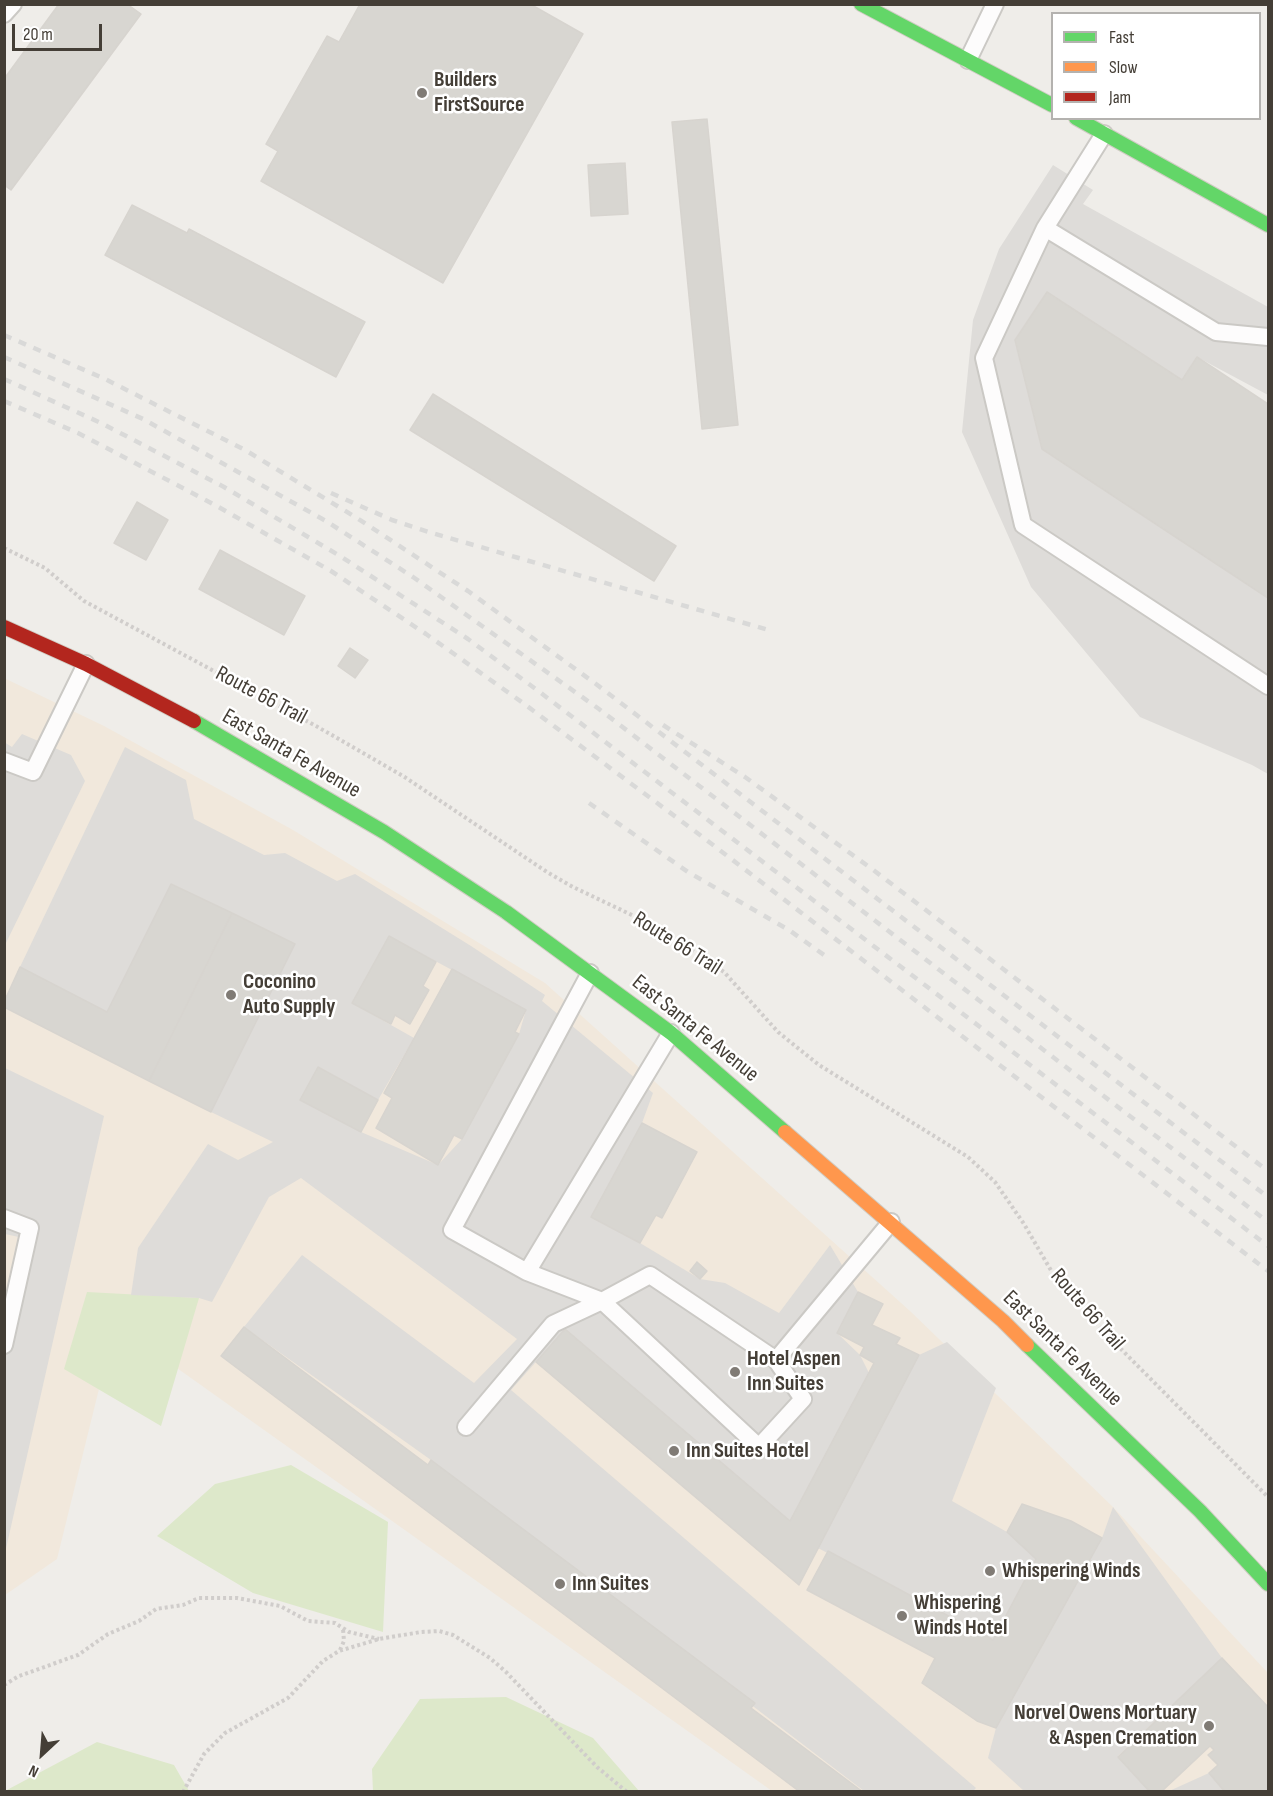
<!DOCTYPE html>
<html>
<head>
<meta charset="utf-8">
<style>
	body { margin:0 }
	#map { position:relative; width:1273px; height:1796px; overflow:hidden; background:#efede9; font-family:"Sofia Sans Condensed",sans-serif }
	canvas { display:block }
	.frame { position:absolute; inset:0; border:6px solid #443e36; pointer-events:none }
	.legend { position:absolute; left:1051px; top:12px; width:210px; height:108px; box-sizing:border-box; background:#fff; border:2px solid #b4b2af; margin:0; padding:8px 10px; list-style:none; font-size:18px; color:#443e36 }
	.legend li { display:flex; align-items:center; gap:12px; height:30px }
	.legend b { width:30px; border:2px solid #b4b2af }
	.north { position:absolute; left:12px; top:1724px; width:60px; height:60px; -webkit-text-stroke:4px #fff; paint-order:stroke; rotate:206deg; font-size:16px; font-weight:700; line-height:24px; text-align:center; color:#443e36 }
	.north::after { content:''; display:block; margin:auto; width:21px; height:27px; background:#443e36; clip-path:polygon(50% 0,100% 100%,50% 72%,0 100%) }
	.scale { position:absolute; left:12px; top:24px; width:90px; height:27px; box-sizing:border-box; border:3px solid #443e36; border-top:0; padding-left:8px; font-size:18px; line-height:21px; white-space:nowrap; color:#443e36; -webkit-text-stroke:4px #fff; paint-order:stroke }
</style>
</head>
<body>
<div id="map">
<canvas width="1273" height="1796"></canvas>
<div class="frame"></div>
<ul class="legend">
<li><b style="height:8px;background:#63d668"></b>Fast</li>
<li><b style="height:8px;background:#ff974d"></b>Slow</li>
<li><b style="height:8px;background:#b3261e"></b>Jam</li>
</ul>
<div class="north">N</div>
<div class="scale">20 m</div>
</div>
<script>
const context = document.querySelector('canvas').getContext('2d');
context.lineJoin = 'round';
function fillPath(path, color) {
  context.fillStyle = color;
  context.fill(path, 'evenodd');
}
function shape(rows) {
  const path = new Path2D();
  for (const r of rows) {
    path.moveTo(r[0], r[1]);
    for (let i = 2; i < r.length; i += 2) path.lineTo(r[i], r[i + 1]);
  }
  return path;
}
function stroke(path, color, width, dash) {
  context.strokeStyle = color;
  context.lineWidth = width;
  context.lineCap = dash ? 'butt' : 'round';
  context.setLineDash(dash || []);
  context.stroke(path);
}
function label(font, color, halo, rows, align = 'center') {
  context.font = font + ' "Sofia Sans Condensed",sans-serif';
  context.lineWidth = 5;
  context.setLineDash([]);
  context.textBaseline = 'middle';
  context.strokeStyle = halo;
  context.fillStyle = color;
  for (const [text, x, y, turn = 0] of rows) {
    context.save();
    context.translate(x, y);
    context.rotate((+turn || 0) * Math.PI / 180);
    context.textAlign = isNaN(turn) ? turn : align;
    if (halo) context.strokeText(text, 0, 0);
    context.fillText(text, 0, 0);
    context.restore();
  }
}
const commercial = shape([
	[4,678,104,726,293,830,545,983,910,1311,1113,1507,1268,1673,1268,1791,772,1791,115,1324,57,1559,5,1595]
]);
const green = shape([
	[87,1292,199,1298,161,1426,64,1369],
	[291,1465,388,1522,383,1632,253,1593,157,1536,215,1484],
	[506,1697,593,1738,639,1791,373,1791,372,1769,420,1699],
	[97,1742,174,1765,189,1791,5,1791]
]);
const parking = shape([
	[1053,165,1093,190,1083,204,1268,307,1268,395,1197,357,1182,380,1047,292,1015,340,1042,449,1268,598,1268,774,1252,765,1140,717,1031,587,962,432,973,320,999,249],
	[22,734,71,755,85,781,5,945,4,742,12,747],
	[125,747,186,780,194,819,264,855,285,853,337,881,355,874,471,946,545,995,542,1001,653,1093,642,1123,592,1217,640,1243,700,1279,725,1283,779,1313,830,1245,858,1292,837,1333,860,1355,869,1373,790,1521,565,1329,511,1390,976,1788,973,1791,864,1791,431,1460,244,1327,302,1255,474,1383,517,1339,301,1178,269,1197,212,1302,199,1298,131,1295,138,1248,208,1144,238,1160,273,1142,211,1112,295,944,172,884,107,1012,20,967],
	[389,936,526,1010,519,1034,462,1139,438,1165,361,1132,301,1100,319,1067,378,1100,414,1038,352,1003],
	[5,1068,104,1116,5,1553,5,1344,28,1239,5,1234],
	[947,1342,996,1388,952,1501,1007,1532,1036,1559,993,1640,818,1548,919,1355],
	[1113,1507,1222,1658,1118,1756,1150,1791,1024,1791,988,1758,996,1728,1102,1538],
	[1209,1773,1225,1791,1167,1792]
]);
const building = shape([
	[59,4,127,4,141,14,11,190,4,185,4,79,59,4],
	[360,4,530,4,583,34,443,283,261,181,278,151,266,144,327,36,339,42,360,4],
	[707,119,738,425,702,429,672,122,707,119],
	[625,163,628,214,591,216,588,165,625,163],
	[132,205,187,233,189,229,365,322,336,377,105,255,132,205],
	[1047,292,1182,380,1197,357,1268,404,1268,598,1042,449,1015,340,1047,292],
	[433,394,676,546,654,581,410,430,433,394],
	[137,502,168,520,146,560,114,543,137,502],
	[220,550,305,596,284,635,199,589,220,550],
	[350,648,368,660,355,678,338,666,350,648],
	[171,884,232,913,149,1081,4,1007,4,1002,20,967,107,1012,171,884],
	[232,913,295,944,211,1112,149,1081,232,913],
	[389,936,436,962,423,986,429,990,410,1024,395,1015,391,1024,352,1003,389,936],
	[452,969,526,1010,515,1032,519,1034,462,1139,454,1135,438,1165,376,1128,392,1098,384,1093,452,969],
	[318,1067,378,1100,361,1132,300,1100,318,1067],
	[642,1123,697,1152,662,1218,656,1215,640,1243,591,1217,642,1123],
	[697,1262,707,1271,700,1279,690,1271,697,1262],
	[858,1292,883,1304,872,1325,900,1338,896,1344,919,1355,799,1585,536,1362,565,1329,790,1521,874,1363,860,1355,864,1347,837,1333,858,1292],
	[244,1327,428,1465,431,1460,755,1703,751,1708,863,1792,800,1792,221,1356,244,1327],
	[1022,1504,1071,1521,1102,1538,996,1728,977,1721,922,1683,935,1658,807,1590,828,1551,993,1640,1036,1559,1007,1532,1022,1504],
	[1222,1658,1268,1707,1268,1792,1225,1792,1209,1773,1218,1765,1208,1755,1214,1750,1210,1746,1161,1792,1150,1792,1118,1757,1222,1658]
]);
const path = shape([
	[4,548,45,568,84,601,316,726,403,776,547,872,573,887,657,927,724,972,778,1032,819,1065,968,1157,995,1182,1024,1224,1056,1279,1114,1342,1268,1497],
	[340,1650,344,1641,343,1629],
	[4,1685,19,1676,78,1655,108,1634,139,1621,156,1609,183,1605,199,1598,237,1598,280,1606,308,1621,335,1623,349,1632,379,1639],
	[183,1792,204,1754,225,1733,288,1698,323,1661,339,1651,379,1639,421,1632,439,1631,453,1635,490,1658,506,1672,597,1767,627,1792]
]);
const lane = shape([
	[4,14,13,4],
	[968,60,995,4],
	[1104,134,1045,228,1216,332,1268,337],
	[1045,228,984,358,1023,525,1268,686],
	[4,761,33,772,86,664],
	[4,1218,30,1228,4,1345],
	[527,1272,671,1033],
	[776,1360,891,1222],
	[466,1427,553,1324,602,1301,759,1447,803,1399,776,1360,650,1275,602,1301,527,1272,452,1230,590,973]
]);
const fast = shape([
	[861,4,1052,105],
	[1076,118,1268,225],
	[194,721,384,832,506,912,671,1033,785,1132],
	[1027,1345,1200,1511,1268,1584]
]);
const slow = shape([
	[785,1132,1003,1321,1027,1345]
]);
const jam = shape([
	[4,627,86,664,194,721]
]);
const rail = shape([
	[4,335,105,379,245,450,357,518,468,591,596,684,1268,1197],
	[4,357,143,419,326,521,413,577,599,709,1268,1222],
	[4,379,101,423,224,487,340,556,468,639,537,690,1268,1246],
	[4,401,78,433,215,505,331,571,426,634,523,703,700,835,1268,1271],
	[331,493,392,520,432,533,772,631],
	[663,725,745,777,872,869,1268,1171],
	[589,803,688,872,789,930,824,955]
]);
const markers = [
	[422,93,6,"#807b75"],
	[231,995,6,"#807b75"],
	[735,1372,6,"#807b75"],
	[674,1451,6,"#807b75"],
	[990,1571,6,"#807b75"],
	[560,1584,6,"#807b75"],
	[902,1616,6,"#807b75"],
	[1209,1726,6,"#807b75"]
];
const poiNames = [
	["Builders",434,80],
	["FirstSource",434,105],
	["Coconino",243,982],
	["Auto Supply",243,1007],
	["Hotel Aspen",747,1359],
	["Inn Suites",747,1384],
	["Inn Suites Hotel",686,1451],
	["Whispering Winds",1002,1571],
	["Inn Suites",572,1584],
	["Whispering",914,1603],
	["Winds Hotel",914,1628],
	["Norvel Owens Mortuary",1197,1713,"right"],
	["& Aspen Cremation",1197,1738,"right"]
];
const streetNames = [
	["Route 66 Trail",261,696,28],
	["East Santa Fe Avenue",291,754,30],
	["Route 66 Trail",677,944,32],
	["East Santa Fe Avenue",695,1029,39],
	["Route 66 Trail",1087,1310,49],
	["East Santa Fe Avenue",1062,1349,44]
];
fillPath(commercial, '#f1e8dc');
fillPath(green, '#dde8ca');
fillPath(parking, '#dedcd9');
fillPath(building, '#d8d6d1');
stroke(building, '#d7d4cf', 1.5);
stroke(lane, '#cbc9c5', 20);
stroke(fast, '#d0ccc3', 16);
stroke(slow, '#d0ccc3', 16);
stroke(jam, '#d0ccc3', 16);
stroke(path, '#d0cdcb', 4, [3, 3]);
stroke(lane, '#fdfcfc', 16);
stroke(fast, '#63d668', 14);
stroke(slow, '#ff974d', 14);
stroke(jam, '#b3261e', 14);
stroke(rail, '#d9d9d8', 4.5, [8, 8]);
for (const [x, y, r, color] of markers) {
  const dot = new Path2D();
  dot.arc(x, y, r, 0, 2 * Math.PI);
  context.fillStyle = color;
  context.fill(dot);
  stroke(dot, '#fff', 2);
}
label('bold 22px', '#443e36', '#fff', poiNames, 'left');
label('22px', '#443e36', '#fff', streetNames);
</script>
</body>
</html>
